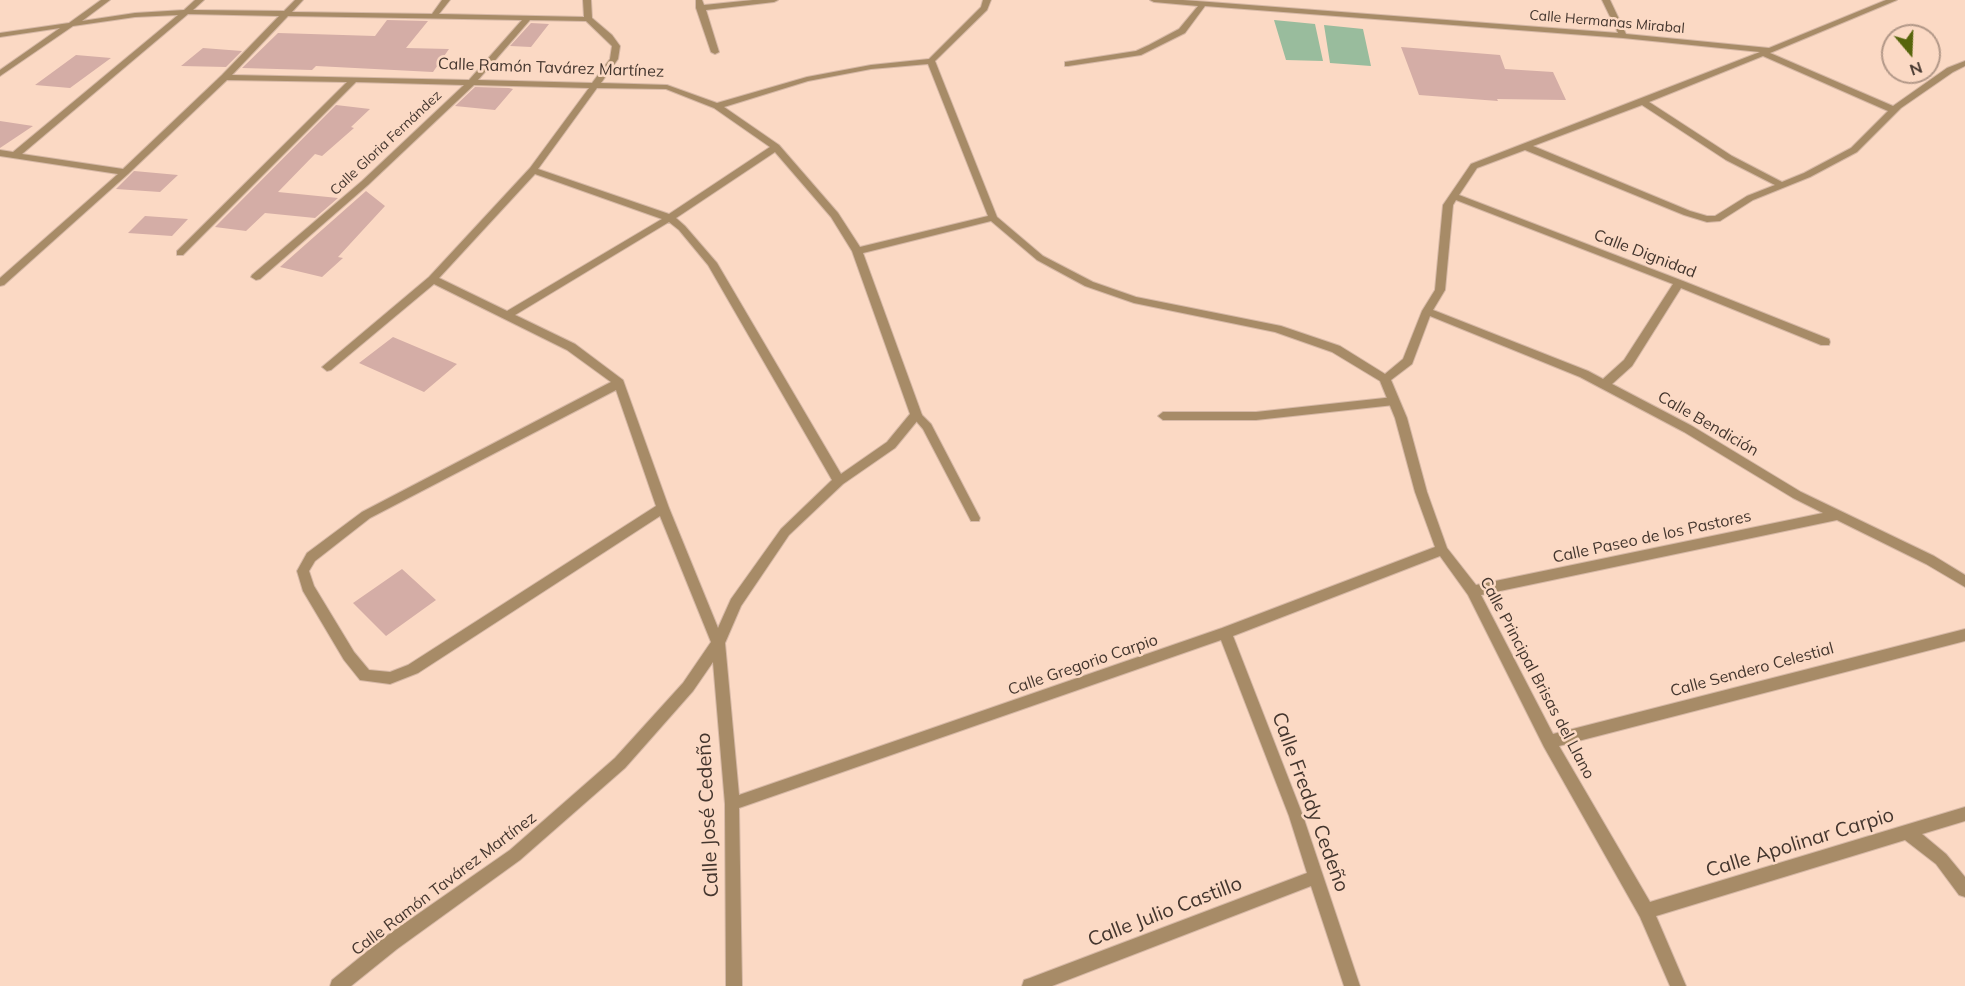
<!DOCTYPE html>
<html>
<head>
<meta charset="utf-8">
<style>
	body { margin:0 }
	#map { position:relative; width:1965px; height:986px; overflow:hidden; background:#fbd9c4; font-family:Mulish,sans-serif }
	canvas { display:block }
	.north { position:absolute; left:1881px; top:24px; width:60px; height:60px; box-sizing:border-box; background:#fbd9c4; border:2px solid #b29888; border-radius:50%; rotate:161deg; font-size:16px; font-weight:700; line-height:24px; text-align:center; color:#44362e }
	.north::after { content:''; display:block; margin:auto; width:21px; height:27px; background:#56650c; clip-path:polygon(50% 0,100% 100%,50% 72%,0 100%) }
</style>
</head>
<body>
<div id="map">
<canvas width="1965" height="986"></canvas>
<div class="north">N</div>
</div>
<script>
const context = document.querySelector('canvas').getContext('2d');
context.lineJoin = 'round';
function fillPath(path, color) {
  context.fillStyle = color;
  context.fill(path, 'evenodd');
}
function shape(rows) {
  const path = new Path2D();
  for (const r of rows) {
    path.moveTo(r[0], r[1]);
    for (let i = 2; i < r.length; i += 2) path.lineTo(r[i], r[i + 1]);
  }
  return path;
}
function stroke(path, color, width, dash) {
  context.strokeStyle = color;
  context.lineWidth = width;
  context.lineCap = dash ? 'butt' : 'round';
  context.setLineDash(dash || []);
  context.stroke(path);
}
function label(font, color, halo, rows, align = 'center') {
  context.font = font + ' Mulish,sans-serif';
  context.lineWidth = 5;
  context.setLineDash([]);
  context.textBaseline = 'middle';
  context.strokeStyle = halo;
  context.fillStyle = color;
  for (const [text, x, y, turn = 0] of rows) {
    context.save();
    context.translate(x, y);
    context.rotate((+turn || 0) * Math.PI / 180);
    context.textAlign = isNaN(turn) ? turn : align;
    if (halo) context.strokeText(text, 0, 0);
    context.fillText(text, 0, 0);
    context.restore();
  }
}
const green = shape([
	[1274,20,1315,24,1323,61,1286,60],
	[1324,25,1363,29,1371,66,1330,63]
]);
const building = shape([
	[387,20,428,21,406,48,449,49,433,72,316,66,312,70,242,68,278,33,375,36],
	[531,23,549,24,531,47,510,46],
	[1401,47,1500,55,1505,69,1553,72,1566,100,1497,99,1498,101,1419,95],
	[203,48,242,51,226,67,181,66],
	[76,55,111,58,70,88,35,85],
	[475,87,509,88,513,89,495,110,455,106],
	[336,105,370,109,351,127,354,128,322,156,315,154,278,192,338,198,315,218,265,213,246,231,215,227],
	[0,121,33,126,0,148],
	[134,171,178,175,160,192,116,189],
	[366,191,385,206,338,257,343,258,322,277,280,267],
	[145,216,188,219,172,236,128,233],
	[393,337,457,364,424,392,359,363],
	[402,569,436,600,386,636,353,603]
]);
const service = shape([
	[1394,397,1399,401,1394,405,1256,420,1163,420,1158,416,1163,412,1256,412,1394,397],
	[916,411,919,412,931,424,980,518,979,521,971,521,923,429,911,415,916,411]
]);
const minor = shape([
	[101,0,110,0,82,21,135,13,184,10,195,0,204,0,193,10,284,11,295,0,303,0,292,12,432,14,442,0,450,0,439,14,584,17,583,0,591,0,592,18,612,35,620,46,618,59,601,83,667,85,717,103,807,77,871,65,929,59,981,7,983,0,991,0,987,10,935,61,997,217,1043,256,1093,282,1136,297,1281,326,1340,346,1385,374,1403,359,1422,311,1435,290,1443,205,1471,164,1760,52,1623,38,1205,6,1185,33,1141,55,1068,66,1065,66,1065,62,1136,51,1149,45,1179,29,1198,6,1154,2,1150,0,1183,0,1618,33,1602,0,1610,0,1626,34,1769,48,1886,0,1897,0,1770,53,1893,106,1947,68,1965,61,1965,66,1953,72,1901,108,1857,152,1810,177,1753,200,1720,221,1707,222,1684,215,1525,150,1477,168,1459,195,1683,281,1829,339,1830,342,1829,345,1821,345,1681,288,1632,366,1612,384,1692,426,1801,492,1934,556,1965,575,1965,587,1926,564,1837,520,1481,595,1553,734,1965,629,1965,641,1559,746,1650,902,1965,807,1965,821,1922,834,1946,854,1965,877,1965,897,1959,895,1936,864,1905,840,1656,916,1686,986,1670,986,1640,917,1544,747,1468,595,1440,556,1233,636,1303,816,1360,986,1344,986,1311,886,1052,986,1022,986,1024,980,1030,978,1307,873,1289,816,1221,640,739,808,742,986,726,986,725,804,713,662,693,691,625,768,520,860,397,949,351,986,330,986,332,980,385,937,510,850,615,758,683,683,711,642,660,516,418,673,390,684,360,680,344,660,303,591,297,571,307,553,362,512,611,382,567,350,434,284,331,370,327,371,322,367,429,277,530,168,589,88,474,85,368,185,260,279,256,280,251,277,252,275,362,181,464,85,356,82,183,255,177,255,177,251,347,82,227,80,128,174,4,285,0,286,0,278,118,174,0,156,0,150,13,152,178,15,135,17,73,26,0,76,0,70,60,28,0,37,0,33,69,23,101,0],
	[188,14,279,16,222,75,123,169,22,154,188,14],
	[288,16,522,20,469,80,232,75,288,16],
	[530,20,586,21,612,46,610,59,592,83,478,80,530,20],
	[1763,56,1888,111,1851,148,1804,173,1782,182,1732,156,1649,102,1763,56],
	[928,64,988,216,860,247,838,213,779,145,724,107,808,81,871,69,928,64],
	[597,88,666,89,714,108,770,147,669,214,538,169,597,88],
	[1642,105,1726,160,1775,185,1747,196,1715,216,1707,216,1690,211,1533,146,1642,105],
	[775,152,831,217,852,251,910,414,887,442,841,474,717,263,685,226,676,218,775,152],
	[535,174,662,219,507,311,439,278,535,174],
	[1456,200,1673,284,1624,360,1603,379,1588,371,1433,310,1445,290,1453,205,1456,200],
	[991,221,1037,260,1085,286,1134,303,1275,332,1332,352,1380,381,1395,418,1415,492,1435,547,1222,628,739,795,725,643,741,606,789,535,843,484,895,448,922,415,863,253,991,221],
	[669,222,679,230,708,265,832,480,781,529,731,599,718,628,669,508,623,380,575,344,515,315,669,222],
	[1430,316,1580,377,1684,432,1793,498,1823,513,1476,585,1447,548,1427,492,1407,418,1391,380,1412,364,1430,316],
	[616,390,656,506,408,665,390,672,369,670,354,652,314,586,309,571,315,561,370,518,616,390],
	[696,0,702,0,704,5,753,0,778,0,774,2,706,10,719,52,715,54,711,52,696,8,696,0]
]);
const farStreetnames = [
	["Calle Hermanas Mirabal",1607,22,5],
	["Calle Gloria Fernández",386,143,-43]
];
const streetNames = [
	["Calle Ramón Tavárez Martínez",551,68,2],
	["Calle Dignidad",1645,254,21],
	["Calle Bendición",1708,424,30],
	["Calle Paseo de los Pastores",1652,537,-12],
	["Calle Gregorio Carpio",1083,665,-19],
	["Calle Sendero Celestial",1752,670,-15],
	["Calle Principal Brisas del Llano",1537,678,62],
	["Calle Ramón Tavárez Martínez",444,884,-37]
];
const nearStreetnames = [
	["Calle Freddy Cedeño",1310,802,70],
	["Calle José Cedeño",708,815,-93],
	["Calle Apolinar Carpio",1800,843,-17],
	["Calle Julio Castillo",1165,912,-21]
];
fillPath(green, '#99bc9d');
fillPath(building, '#d4ada6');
stroke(service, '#d6b8a6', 2);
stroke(minor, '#d6b8a6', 2);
fillPath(service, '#a78b67');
fillPath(minor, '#a78b67');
label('14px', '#44362e', '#fbd9c4', farStreetnames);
label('16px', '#44362e', '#fbd9c4', streetNames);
label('20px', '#44362e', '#fbd9c4', nearStreetnames);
</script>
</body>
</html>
